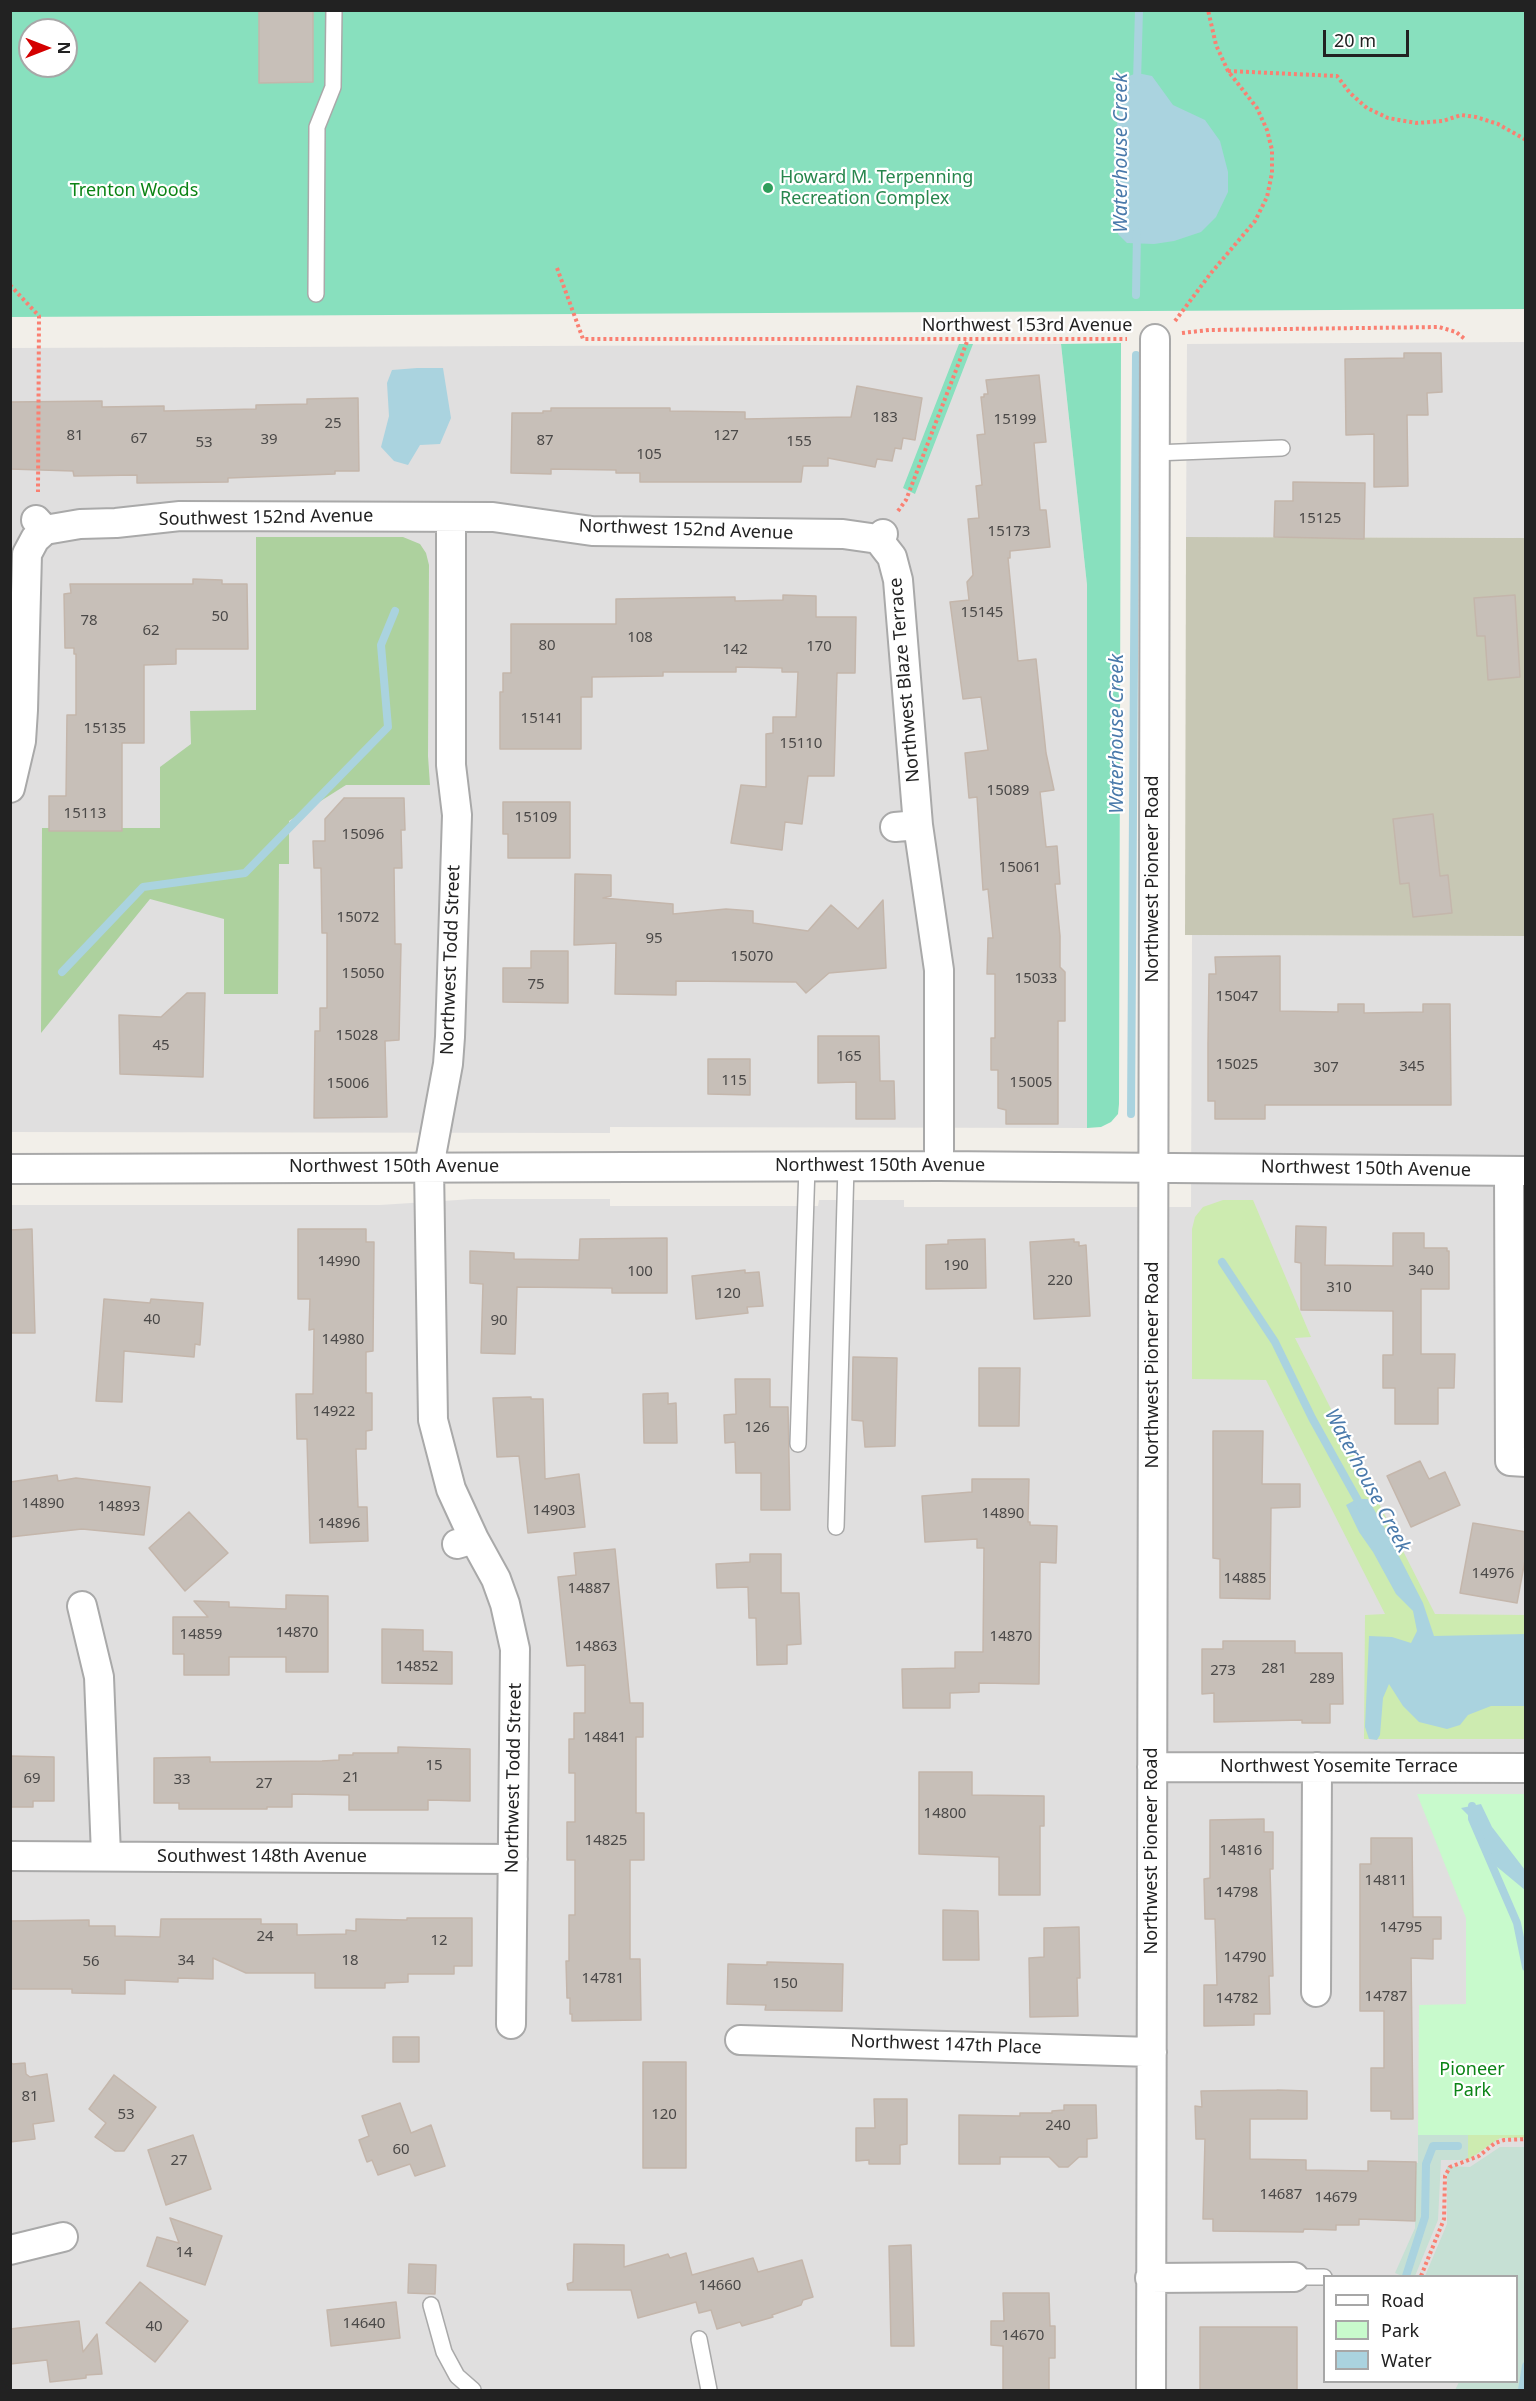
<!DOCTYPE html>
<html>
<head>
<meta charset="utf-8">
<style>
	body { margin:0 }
	#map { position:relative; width:1536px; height:2401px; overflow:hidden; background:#f2efe9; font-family:"Noto Sans",sans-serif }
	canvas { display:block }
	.frame { position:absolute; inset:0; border:12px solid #222; pointer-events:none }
	.legend { position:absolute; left:1323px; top:2275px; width:195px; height:108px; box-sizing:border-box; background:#fff; border:2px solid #a7a7a7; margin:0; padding:8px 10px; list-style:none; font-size:18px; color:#222 }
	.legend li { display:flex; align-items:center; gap:12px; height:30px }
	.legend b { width:30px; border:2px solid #a7a7a7 }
	.north { position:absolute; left:18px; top:18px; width:60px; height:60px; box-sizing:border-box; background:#fff; border:2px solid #a7a7a7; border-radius:50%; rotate:90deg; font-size:16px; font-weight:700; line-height:24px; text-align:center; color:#222 }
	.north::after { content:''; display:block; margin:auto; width:21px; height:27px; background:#d40000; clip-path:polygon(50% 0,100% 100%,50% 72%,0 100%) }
	.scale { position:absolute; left:1323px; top:30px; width:86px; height:27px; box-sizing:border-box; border:3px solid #222; border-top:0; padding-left:8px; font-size:18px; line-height:21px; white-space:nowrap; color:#222; -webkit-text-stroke:4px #fff; paint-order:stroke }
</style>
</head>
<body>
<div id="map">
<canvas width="1536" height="2401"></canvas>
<div class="frame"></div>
<ul class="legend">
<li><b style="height:8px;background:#fff"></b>Road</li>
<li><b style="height:16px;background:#c8facc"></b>Park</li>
<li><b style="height:16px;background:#aad3df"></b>Water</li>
</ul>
<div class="north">N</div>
<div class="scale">20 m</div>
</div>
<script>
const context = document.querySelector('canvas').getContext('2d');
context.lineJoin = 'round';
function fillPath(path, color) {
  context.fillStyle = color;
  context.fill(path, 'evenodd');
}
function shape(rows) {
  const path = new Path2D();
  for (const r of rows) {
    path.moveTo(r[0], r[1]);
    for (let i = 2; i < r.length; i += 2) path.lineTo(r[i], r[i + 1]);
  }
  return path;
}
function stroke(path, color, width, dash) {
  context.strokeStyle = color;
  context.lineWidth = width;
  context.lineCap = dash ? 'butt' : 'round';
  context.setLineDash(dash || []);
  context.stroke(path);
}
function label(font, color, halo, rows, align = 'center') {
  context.font = font + ' "Noto Sans",sans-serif';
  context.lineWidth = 4.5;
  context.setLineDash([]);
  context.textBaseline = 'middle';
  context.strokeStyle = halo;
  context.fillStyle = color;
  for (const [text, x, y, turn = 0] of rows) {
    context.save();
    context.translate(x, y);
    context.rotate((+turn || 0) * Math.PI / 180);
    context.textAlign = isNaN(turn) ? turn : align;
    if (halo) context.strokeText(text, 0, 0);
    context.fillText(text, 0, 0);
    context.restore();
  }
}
const residential = shape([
	[1525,342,1525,538,1186,537,1187,344],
	[1061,344,1087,585,1087,1128,610,1127,610,1133,11,1132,10,348],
	[1192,935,1525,936,1525,2390,11,2390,11,1205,380,1205,473,1199,610,1199,610,1206,818,1206,819,1200,904,1200,904,1207,1191,1207],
	[1324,2276,1516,2276,1516,2382,1324,2382]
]);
const construction = shape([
	[1186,537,1525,538,1525,936,1185,935]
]);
const grass = shape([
	[1223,1200,1253,1200,1311,1337,1295,1338,1435,1614,1525,1615,1525,1739,1364,1739,1365,1615,1385,1614,1266,1380,1192,1379,1192,1229,1195,1217,1203,1207],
	[1468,2135,1525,2135,1525,2138,1500,2138,1468,2160]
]);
const forest = shape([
	[256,537,403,537,420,544,426,553,429,565,428,756,430,785,346,785,289,821,289,864,279,864,278,994,224,994,224,919,150,899,41,1033,42,828,160,828,160,767,191,744,190,711,256,710]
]);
const wetland = shape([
	[1418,2135,1468,2135,1468,2160,1441,2160,1438,2220,1415,2276,1402,2276,1395,2273,1415,2228,1415,2163,1418,2163],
	[1500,2147,1525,2147,1525,2390,1455,2390,1459,2382,1516,2382,1516,2276,1425,2276,1447,2224,1447,2166,1470,2167]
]);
const park = shape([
	[1417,1794,1525,1794,1525,2135,1418,2135,1419,2005,1466,2004,1466,1918]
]);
const pitch = shape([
	[10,11,1525,11,1525,309,11,317],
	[30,30,66,30,66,66,30,66],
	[1121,343,1119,1104,1118,1114,1111,1122,1101,1127,1087,1128,1087,585,1061,344],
	[959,344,973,344,915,494,903,488]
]);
const water = shape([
	[1137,73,1152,76,1173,105,1205,120,1220,141,1228,172,1228,192,1216,217,1201,232,1174,241,1154,244,1127,243,1118,234,1114,171,1115,138,1122,92,1129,76],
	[417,368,443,368,451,418,440,444,420,445,408,465,394,461,381,447,389,416,387,383,392,370],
	[1357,1499,1368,1499,1383,1525,1423,1603,1434,1636,1525,1634,1525,1706,1491,1706,1468,1715,1460,1725,1447,1729,1419,1722,1403,1706,1389,1684,1383,1698,1380,1735,1377,1740,1369,1739,1365,1727,1369,1636,1392,1637,1411,1643,1417,1631,1413,1611,1396,1594,1373,1552,1359,1532,1346,1505],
	[1481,1804,1492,1827,1525,1870,1525,1890,1496,1866,1472,1819,1461,1808]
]);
const stream = shape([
	[1137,81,1139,10],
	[1136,295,1137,232],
	[62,972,143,887,245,873,388,727,381,645,395,611],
	[1131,1114,1136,355],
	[1222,1262,1275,1342,1312,1418,1361,1506],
	[1472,1806,1472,1819,1517,1923,1526,1967],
	[1406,2276,1425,2217,1426,2164,1433,2146,1458,2146],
	[1522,2390,1526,2366]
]);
const building = shape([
	[259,10,313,10,313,82,259,83,259,10],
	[1404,353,1441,353,1442,392,1427,393,1428,415,1407,415,1408,486,1374,487,1374,434,1346,435,1345,359,1404,358,1404,353],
	[1039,375,1046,442,1034,443,1040,510,1046,510,1050,547,1010,551,1010,558,1008,558,1018,661,1036,659,1046,753,1054,790,1040,792,1046,847,1057,846,1060,884,1055,884,1060,936,1060,967,1065,972,1065,1021,1058,1021,1058,1124,1006,1124,1006,1110,998,1108,998,1070,991,1070,991,1038,995,1038,995,974,987,974,988,938,993,938,988,889,983,890,977,797,969,798,965,753,988,750,981,697,963,699,950,602,969,600,967,582,973,575,968,519,979,518,976,486,982,485,977,435,985,434,981,397,984,397,984,394,988,394,986,380,1039,375],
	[857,386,922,398,915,440,903,438,901,449,895,448,892,461,877,459,875,467,828,458,828,466,803,466,801,482,640,482,640,473,616,473,616,470,551,469,551,474,511,473,512,413,543,413,543,411,551,411,551,408,670,408,670,411,745,412,745,419,851,417,857,386],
	[358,398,359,471,335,471,335,474,228,478,228,482,137,483,137,475,74,476,73,471,10,469,10,402,102,401,102,407,164,406,164,411,256,409,256,405,307,404,307,399,358,398],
	[1293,482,1365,483,1364,539,1274,537,1275,501,1293,501,1293,482],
	[193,579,222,580,222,584,247,584,248,649,176,649,176,664,144,665,144,743,122,743,122,831,49,831,49,796,66,796,67,715,76,715,76,654,74,654,74,648,65,648,64,594,71,593,70,584,193,584,193,579],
	[783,595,816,596,816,617,856,617,855,673,837,673,834,776,808,776,802,824,785,822,782,850,731,843,741,785,766,787,766,734,773,733,773,717,796,717,798,672,782,672,782,668,736,667,736,672,663,672,663,676,592,677,592,697,581,697,581,749,500,749,500,692,503,692,503,673,511,673,511,624,616,624,616,599,735,597,735,601,783,600,783,595],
	[1515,595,1520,677,1488,680,1485,636,1477,636,1474,598,1515,595],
	[344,798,404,798,405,830,401,830,402,868,394,868,395,944,401,944,399,1040,385,1041,387,1117,314,1118,315,1031,320,1031,320,1008,327,1008,327,933,322,933,321,868,314,868,313,841,325,841,325,819,344,798],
	[503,802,570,802,570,858,508,858,508,834,503,834,503,802],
	[1433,814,1440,876,1448,875,1452,913,1413,917,1409,883,1400,884,1393,819,1433,814],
	[575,874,611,875,611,896,603,898,673,904,673,914,726,909,753,911,753,923,808,931,831,905,858,929,883,900,886,968,829,973,806,993,796,982,676,981,676,995,615,994,616,943,574,945,575,874],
	[531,951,568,951,568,1003,503,1002,503,968,531,968,531,951],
	[1280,956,1280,1011,1338,1012,1338,1004,1364,1004,1364,1013,1423,1012,1423,1004,1450,1004,1451,1105,1265,1105,1265,1119,1215,1119,1215,1101,1208,1101,1208,1044,1209,974,1216,974,1215,957,1280,956],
	[187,993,205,993,203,1077,120,1074,119,1015,161,1017,187,993],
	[818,1036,879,1036,880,1081,894,1081,895,1119,856,1119,856,1082,818,1083,818,1036],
	[708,1059,750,1059,750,1095,708,1094,708,1059],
	[1296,1226,1326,1227,1325,1265,1393,1266,1393,1233,1424,1233,1424,1248,1447,1248,1447,1251,1449,1251,1449,1289,1421,1289,1421,1354,1455,1354,1454,1388,1438,1388,1438,1424,1395,1424,1395,1388,1383,1388,1383,1355,1393,1355,1393,1311,1301,1310,1301,1263,1295,1262,1296,1226],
	[32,1229,35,1333,10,1333,10,1230,32,1229],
	[298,1229,366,1229,366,1242,374,1242,373,1351,366,1352,366,1393,372,1393,372,1430,366,1431,366,1449,356,1449,358,1507,367,1507,368,1541,310,1543,307,1439,297,1439,296,1394,313,1394,314,1329,309,1330,310,1299,298,1299,298,1229],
	[667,1238,667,1293,612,1293,612,1288,517,1287,515,1354,481,1353,483,1284,470,1283,470,1251,514,1253,514,1259,579,1260,580,1239,667,1238],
	[985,1239,986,1288,926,1289,926,1245,948,1244,948,1240,985,1239],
	[1074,1239,1074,1242,1079,1242,1079,1246,1086,1245,1090,1316,1034,1319,1030,1242,1074,1239],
	[745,1270,745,1273,759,1272,763,1306,747,1307,748,1313,696,1319,692,1276,745,1270],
	[104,1299,150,1303,151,1299,203,1303,200,1345,195,1344,194,1357,124,1351,122,1402,96,1401,104,1299],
	[853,1357,897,1358,895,1446,865,1447,863,1421,852,1420,853,1357],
	[979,1368,1020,1368,1019,1426,979,1426,979,1368],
	[735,1379,770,1379,770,1407,788,1407,790,1510,761,1510,761,1473,736,1473,735,1442,725,1443,724,1415,736,1414,735,1379],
	[668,1393,668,1404,676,1403,677,1443,644,1443,643,1394,668,1393],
	[531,1397,531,1399,543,1399,545,1479,579,1474,585,1527,528,1533,519,1456,497,1457,493,1398,531,1397],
	[1213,1431,1263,1431,1262,1484,1300,1484,1300,1507,1271,1508,1270,1599,1220,1598,1220,1559,1213,1558,1213,1431],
	[1420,1461,1429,1479,1445,1472,1460,1505,1411,1527,1387,1476,1420,1461],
	[57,1475,58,1481,76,1478,150,1487,144,1535,82,1529,10,1537,10,1482,57,1475],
	[972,1479,1029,1479,1028,1522,1030,1522,1030,1525,1057,1526,1056,1563,1040,1562,1039,1684,979,1683,979,1692,950,1693,950,1708,903,1708,902,1669,955,1668,955,1652,983,1652,984,1548,977,1548,977,1539,925,1542,922,1496,972,1492,972,1479],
	[189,1512,228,1553,185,1591,149,1548,189,1512],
	[1473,1523,1526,1532,1526,1555,1517,1603,1460,1593,1473,1523],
	[615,1549,630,1703,643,1703,643,1737,636,1737,636,1813,644,1813,644,1860,630,1860,630,1959,640,1959,641,2020,572,2021,572,2014,570,2014,570,1998,567,1998,566,1961,569,1961,569,1915,575,1915,575,1860,567,1860,567,1822,575,1822,575,1773,569,1773,569,1739,574,1739,574,1713,585,1713,585,1665,567,1666,558,1577,576,1575,574,1553,615,1549],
	[750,1554,781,1554,781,1593,799,1593,801,1644,787,1645,787,1664,757,1665,756,1618,749,1618,748,1587,717,1588,716,1564,750,1562,750,1554],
	[286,1595,328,1596,328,1672,286,1672,286,1657,229,1657,229,1675,184,1675,184,1654,173,1654,173,1617,208,1617,194,1601,229,1602,229,1607,286,1609,286,1595],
	[382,1629,423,1630,423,1651,452,1652,452,1684,382,1683,382,1629],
	[1223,1641,1295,1641,1295,1653,1342,1653,1343,1704,1330,1704,1330,1723,1302,1723,1302,1720,1214,1722,1214,1693,1202,1694,1202,1649,1223,1649,1223,1641],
	[398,1747,470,1749,470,1801,428,1800,428,1810,349,1810,349,1795,292,1794,292,1807,267,1807,267,1809,179,1809,179,1803,154,1803,154,1758,210,1757,210,1762,322,1761,339,1760,339,1755,353,1755,353,1753,398,1753,398,1747],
	[10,1756,54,1757,54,1801,33,1801,33,1807,10,1807,10,1756],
	[919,1772,972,1772,972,1795,1044,1796,1044,1826,1040,1826,1040,1895,999,1895,999,1857,919,1854,919,1772],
	[1264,1819,1264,1832,1273,1832,1273,1869,1270,1869,1273,1976,1269,1976,1270,2014,1254,2014,1254,2025,1204,2026,1204,1985,1217,1985,1215,1919,1205,1919,1204,1879,1210,1878,1210,1820,1264,1819],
	[1371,1838,1412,1838,1413,1917,1441,1917,1441,1939,1433,1939,1433,1959,1411,1958,1413,2119,1391,2119,1391,2111,1371,2111,1371,2068,1384,2068,1384,2011,1360,2011,1360,1864,1371,1864,1371,1838],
	[943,1910,978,1911,979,1960,943,1960,943,1910],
	[407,1918,472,1918,472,1966,454,1966,454,1974,408,1974,408,1982,385,1983,385,1988,315,1988,315,1973,246,1973,213,1958,213,1979,178,1978,178,1982,125,1980,125,1994,72,1993,72,1989,10,1989,10,1921,89,1920,89,1926,115,1926,115,1936,160,1937,161,1919,261,1919,261,1924,297,1924,297,1935,346,1934,346,1930,356,1931,356,1919,407,1920,407,1918],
	[1079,1927,1080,1978,1077,1978,1078,2016,1030,2017,1029,1958,1044,1957,1044,1928,1079,1927],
	[767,1962,843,1964,842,2011,765,2010,766,2005,727,2004,728,1964,767,1965,767,1962],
	[393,2037,419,2037,419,2062,393,2062,393,2037],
	[10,2062,13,2064,25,2063,26,2074,30,2077,47,2074,54,2121,33,2124,35,2139,10,2142,10,2062],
	[643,2062,686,2062,686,2168,643,2168,643,2062],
	[114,2075,156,2107,124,2151,115,2151,95,2137,106,2123,89,2109,114,2075],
	[1277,2090,1307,2091,1307,2119,1250,2119,1250,2159,1306,2160,1306,2170,1368,2171,1368,2161,1416,2162,1415,2221,1359,2219,1359,2225,1336,2225,1336,2230,1304,2229,1303,2232,1213,2231,1213,2219,1203,2219,1205,2139,1196,2139,1195,2106,1202,2107,1201,2091,1277,2090],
	[874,2099,907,2099,907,2144,900,2145,900,2164,869,2164,869,2160,856,2161,856,2128,875,2128,874,2099],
	[400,2103,411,2133,431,2125,445,2166,415,2176,410,2164,378,2175,372,2160,367,2162,359,2140,369,2136,362,2116,400,2103],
	[1064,2105,1096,2105,1097,2138,1087,2139,1087,2157,1079,2157,1068,2167,1059,2167,1049,2157,1000,2157,1000,2164,959,2164,959,2115,1020,2116,1020,2113,1052,2113,1052,2111,1064,2110,1064,2105],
	[193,2135,211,2189,166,2205,148,2150,193,2135],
	[170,2218,222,2236,205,2285,147,2266,157,2237,179,2243,170,2218],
	[574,2244,624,2245,624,2267,668,2254,670,2258,686,2253,692,2275,753,2258,758,2272,802,2260,813,2297,803,2300,801,2305,772,2315,773,2317,742,2326,740,2322,717,2329,711,2310,699,2313,696,2302,638,2318,631,2290,568,2290,567,2284,573,2282,574,2244],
	[911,2245,914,2346,891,2346,889,2246,911,2245],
	[409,2264,436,2265,435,2294,408,2293,409,2264],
	[140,2282,188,2321,155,2362,106,2323,140,2282],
	[1003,2293,1049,2293,1050,2326,1055,2326,1055,2358,1049,2358,1049,2390,1003,2390,1003,2346,991,2345,991,2321,1004,2321,1003,2293],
	[396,2302,400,2338,331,2346,327,2310,396,2302],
	[79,2321,83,2352,97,2334,102,2374,86,2375,86,2378,50,2382,47,2360,10,2364,10,2329,79,2321],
	[1200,2327,1297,2327,1297,2391,1200,2391,1200,2327]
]);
const path = shape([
	[1228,71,1337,76,1350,93,1367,108,1388,118,1416,123,1443,121,1461,115,1476,117,1498,124,1526,140],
	[557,268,583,339,1127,339],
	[10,285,39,316,38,492],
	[1175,321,1211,273,1255,221,1267,197,1272,173,1272,150,1267,130,1257,108,1228,71,1216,45,1208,10],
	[1182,333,1209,330,1439,327,1456,332,1466,340],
	[898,511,906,500,968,339],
	[1421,2276,1444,2219,1445,2176,1450,2167,1479,2156,1495,2143,1504,2140,1526,2139]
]);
const lane = shape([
	[316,294,317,127,333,87,334,10],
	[1154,453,1282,448],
	[798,1444,807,1166],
	[836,1527,846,1166],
	[1294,2277,1324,2277],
	[431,2305,444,2352,457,2376,473,2390],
	[699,2339,709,2390]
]);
const street = shape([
	[451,517,451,765,457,815,450,1037,448,1064,429,1167,433,1420,451,1489,474,1539],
	[45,530,80,524,116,523,180,516,493,517,592,531,843,534,878,539,883,534],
	[878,539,892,557,898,580,918,825],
	[10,788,21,741,23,710,27,554,35,539,45,530,36,520],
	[895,827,918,825,939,970,939,1166],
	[10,1169,939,1166,1526,1171],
	[1509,1171,1510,1461,1526,1462],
	[457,1544,474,1539,496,1579,505,1604,515,1649,511,2024],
	[82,1606,99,1677,106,1855],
	[1152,1767,1526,1768],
	[10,1856,513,1859],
	[1316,1992,1317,1767],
	[740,2040,1152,2052],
	[10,2250,63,2237],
	[1150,2278,1294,2277],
	[1151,2390,1155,339]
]);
const markers = [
	[768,188,6,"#2e9e5b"]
];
const numberNames = [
	["183",885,418],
	["15199",1015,420],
	["25",333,424],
	["81",75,436],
	["127",726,436],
	["67",139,439],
	["39",269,440],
	["87",545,441],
	["155",799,442],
	["53",204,443],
	["105",649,455],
	["15125",1320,519],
	["15173",1009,532],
	["15145",982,613],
	["50",220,617],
	["78",89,621],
	["62",151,631],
	["108",640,638],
	["80",547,646],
	["170",819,647],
	["142",735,650],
	["15141",542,719],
	["15135",105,729],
	["15110",801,744],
	["15089",1008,791],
	["15113",85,814],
	["15109",536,818],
	["15096",363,835],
	["15061",1020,868],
	["15072",358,918],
	["95",654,939],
	["15070",752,957],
	["15050",363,974],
	["15033",1036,979],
	["75",536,985],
	["15047",1237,997],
	["15028",357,1036],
	["45",161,1046],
	["165",849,1057],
	["15025",1237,1065],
	["345",1412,1067],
	["307",1326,1068],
	["115",734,1081],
	["15005",1031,1083],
	["15006",348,1084],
	["14990",339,1262],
	["190",956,1266],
	["340",1421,1271],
	["100",640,1272],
	["220",1060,1281],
	["310",1339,1288],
	["120",728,1294],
	["40",152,1320],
	["90",499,1321],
	["14980",343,1340],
	["14922",334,1412],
	["126",757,1428],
	["14890",43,1504],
	["14893",119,1507],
	["14903",554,1511],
	["14890",1003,1514],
	["14896",339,1524],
	["14976",1493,1574],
	["14885",1245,1579],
	["14887",589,1589],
	["14870",297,1633],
	["14859",201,1635],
	["14870",1011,1637],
	["14863",596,1647],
	["14852",417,1667],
	["281",1274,1669],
	["273",1223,1671],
	["289",1322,1679],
	["14841",605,1738],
	["15",434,1766],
	["21",351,1778],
	["69",32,1779],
	["33",182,1780],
	["27",264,1784],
	["14800",945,1814],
	["14825",606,1841],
	["14816",1241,1851],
	["14811",1386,1881],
	["14798",1237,1893],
	["14795",1401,1928],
	["24",265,1937],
	["12",439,1941],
	["14790",1245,1958],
	["34",186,1961],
	["18",350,1961],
	["56",91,1962],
	["14781",603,1979],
	["150",785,1984],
	["14787",1386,1997],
	["14782",1237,1999],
	["81",30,2097],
	["53",126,2115],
	["120",664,2115],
	["240",1058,2126],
	["60",401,2150],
	["27",179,2161],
	["14687",1281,2195],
	["14679",1336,2198],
	["14",184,2253],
	["14660",720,2286],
	["14640",364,2324],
	["40",154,2327],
	["14670",1023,2336]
];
const leisureNames = [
	["Howard M. Terpenning",780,178],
	["Recreation Complex",780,199]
];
const parkNames = [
	["Trenton Woods",134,191],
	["Pioneer",1472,2070],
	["Park",1472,2091]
];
const streetNames = [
	["Northwest 153rd Avenue",1027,326],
	["Southwest 152nd Avenue",266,518,-1],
	["Northwest 152nd Avenue",686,530,2],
	["Northwest Blaze Terrace",905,680,-95],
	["Northwest Pioneer Road",1153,879,-90],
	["Northwest Todd Street",451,960,-88],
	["Northwest 150th Avenue",880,1166],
	["Northwest 150th Avenue",394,1167],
	["Northwest 150th Avenue",1366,1169,1],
	["Northwest Pioneer Road",1153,1365,-90],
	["Northwest Yosemite Terrace",1339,1767],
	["Northwest Todd Street",514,1778,-89],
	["Northwest Pioneer Road",1152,1851,-90],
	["Southwest 148th Avenue",262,1857],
	["Northwest 147th Place",946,2045,2]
];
const waterNames = [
	["Waterhouse Creek",1121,153,-90],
	["Waterhouse Creek",1117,734,-90],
	["Waterhouse Creek",1367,1481,62]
];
fillPath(residential, '#e0dfdf');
fillPath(construction, '#c7c7b4');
fillPath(grass, '#cdebb0');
fillPath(forest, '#add19e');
fillPath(wetland, '#c6e0d4');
fillPath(park, '#c8facc');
fillPath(pitch, '#88e0be');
fillPath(water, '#aad3df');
stroke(stream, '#aad3df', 8);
fillPath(building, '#c7bfb8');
stroke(building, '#c4b6ab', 1.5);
stroke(lane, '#a9a9a9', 18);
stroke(street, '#a9a9a9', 32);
stroke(path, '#fa8072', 4, [3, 3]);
stroke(lane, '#fff', 15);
stroke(street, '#fff', 28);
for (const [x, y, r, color] of markers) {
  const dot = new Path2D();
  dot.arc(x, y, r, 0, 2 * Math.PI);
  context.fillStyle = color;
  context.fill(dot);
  stroke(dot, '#fff', 2);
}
label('15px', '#4b4948', null, numberNames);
label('18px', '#27864d', '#fff', leisureNames, 'left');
label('18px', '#0c8416', '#fff', parkNames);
label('18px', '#222', '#fff', streetNames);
label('italic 20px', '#4a7aab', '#fff', waterNames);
</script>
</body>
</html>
